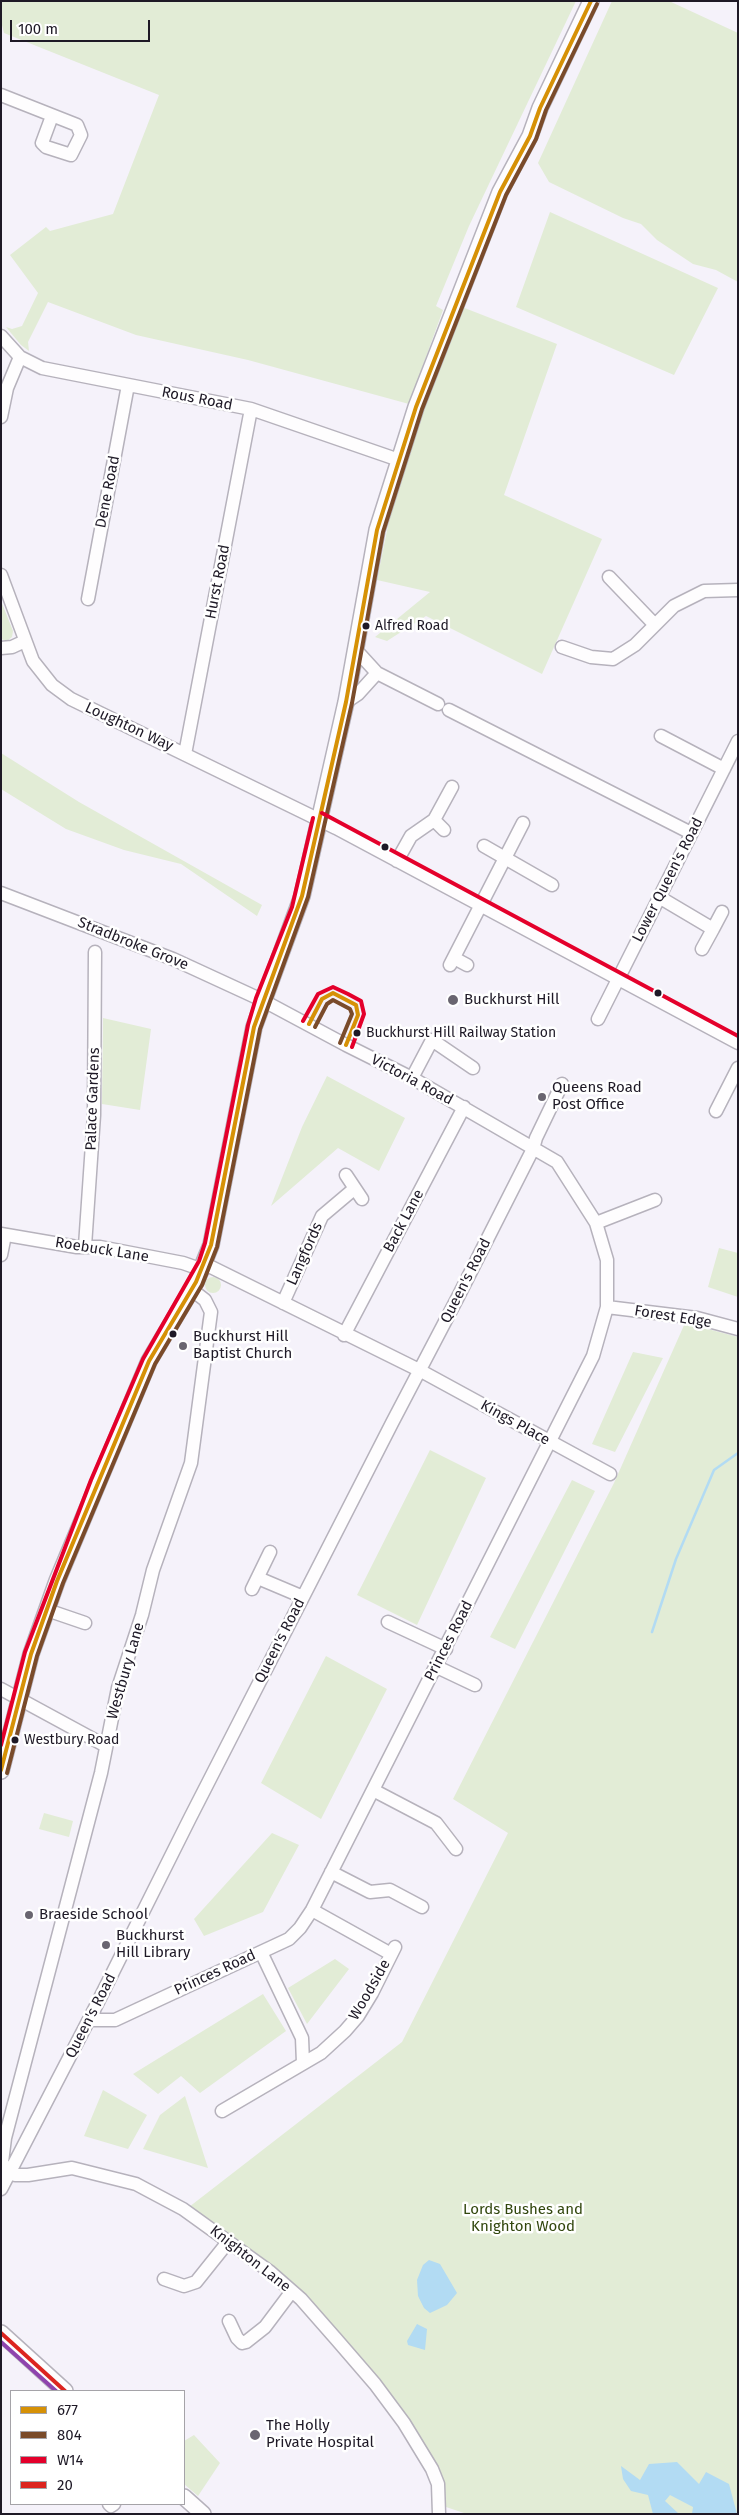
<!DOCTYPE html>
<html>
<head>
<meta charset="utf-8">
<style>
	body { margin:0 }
	#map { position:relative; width:739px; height:2515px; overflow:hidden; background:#f5f2fa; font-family:"Fira Sans",sans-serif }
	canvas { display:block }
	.frame { position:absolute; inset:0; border:2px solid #1e1926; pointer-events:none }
	.legend { position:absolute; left:10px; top:2390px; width:175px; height:115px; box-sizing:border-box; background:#fff; border:1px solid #a5a3a8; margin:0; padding:6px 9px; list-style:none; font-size:15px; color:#1e1926 }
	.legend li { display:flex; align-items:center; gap:10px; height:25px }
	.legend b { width:25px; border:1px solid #a5a3a8 }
	.scale { position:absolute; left:10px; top:20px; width:140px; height:22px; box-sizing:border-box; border:2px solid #1e1926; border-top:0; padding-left:6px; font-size:15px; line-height:18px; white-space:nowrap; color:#1e1926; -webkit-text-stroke:4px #fff; paint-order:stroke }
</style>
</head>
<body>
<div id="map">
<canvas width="739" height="2515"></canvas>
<div class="frame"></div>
<ul class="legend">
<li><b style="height:6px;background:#d69106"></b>677</li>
<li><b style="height:6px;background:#7a4b2a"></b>804</li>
<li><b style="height:6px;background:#e4002b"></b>W14</li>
<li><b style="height:6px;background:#dc241f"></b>20</li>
</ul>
<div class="scale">100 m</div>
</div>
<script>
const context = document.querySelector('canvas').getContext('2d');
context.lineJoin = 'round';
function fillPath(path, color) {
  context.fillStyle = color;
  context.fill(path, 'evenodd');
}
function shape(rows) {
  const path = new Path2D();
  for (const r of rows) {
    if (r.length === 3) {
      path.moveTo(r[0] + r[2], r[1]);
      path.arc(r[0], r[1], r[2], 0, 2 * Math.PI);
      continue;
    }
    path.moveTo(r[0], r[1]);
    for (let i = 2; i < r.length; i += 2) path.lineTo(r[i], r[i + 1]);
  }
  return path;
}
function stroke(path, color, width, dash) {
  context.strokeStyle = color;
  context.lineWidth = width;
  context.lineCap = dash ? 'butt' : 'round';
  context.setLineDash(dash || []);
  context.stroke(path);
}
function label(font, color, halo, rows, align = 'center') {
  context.font = font + ' "Fira Sans",sans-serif';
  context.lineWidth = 5;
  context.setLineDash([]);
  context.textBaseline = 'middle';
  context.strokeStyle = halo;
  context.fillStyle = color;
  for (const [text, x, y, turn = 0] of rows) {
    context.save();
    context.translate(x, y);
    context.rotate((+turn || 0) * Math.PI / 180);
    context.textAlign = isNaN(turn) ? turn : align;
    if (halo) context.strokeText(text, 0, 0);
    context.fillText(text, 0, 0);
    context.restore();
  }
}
const green = shape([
	[1,1,576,1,469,226,436,306,443,310,409,404,248,360,136,335,48,302,28,342,29,351,21,345,6,327,12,329,22,326,38,293,10,255,46,227,50,231,113,214,159,95,4,33,1,21],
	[612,1,669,1,738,33,738,282,716,270,693,264,657,240,641,224,623,218,549,182,538,163],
	[550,212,718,288,674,375,516,307],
	[462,307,557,344,504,495,602,539,542,674,426,616,387,641,375,637,430,592,377,580,394,496,426,399],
	[1,601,13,631,12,637,7,641,1,639],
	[1,753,79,802,262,905,257,916,181,864,124,850,66,829,1,789],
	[103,1018,151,1029,140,1110,102,1104],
	[327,1076,405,1118,379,1171,338,1148,271,1206,302,1127],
	[719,1248,738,1253,738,1297,708,1287],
	[213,1285,8],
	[685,1323,738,1337,738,2514,467,2514,443,2506,439,2471,305,2297,189,2207,402,2042,508,1833,453,1799,614,1483],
	[633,1352,663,1358,615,1452,592,1444],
	[430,1450,486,1478,417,1625,357,1595],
	[572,1480,595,1491,515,1649,490,1637],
	[326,1656,387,1689,321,1819,261,1783],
	[44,1813,73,1821,69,1837,39,1829],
	[272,1833,299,1845,263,1912,204,1936,194,1919],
	[335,1959,349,1969,307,2024,288,1988],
	[263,1994,286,2031,200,2093,181,2076,158,2094,133,2074],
	[103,2090,147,2115,128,2149,84,2136],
	[185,2096,208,2168,143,2149,160,2115],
	[194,2435,220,2463,198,2496,184,2484,184,2441]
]);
const water = shape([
	[429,2260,440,2264,457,2293,447,2305,430,2313,424,2308,418,2296,417,2280,423,2265],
	[417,2324,427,2329,425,2350,408,2345,407,2341],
	[677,2462,699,2484,706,2472,729,2484,737,2514,692,2514,693,2507,670,2495,665,2501,679,2514,653,2514,648,2495,631,2491,623,2479,621,2466,640,2480,649,2464]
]);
const stream = shape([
	[652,1632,676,1559,714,1470,738,1453]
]);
const minor = shape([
	[1,95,77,125,81,135,71,155,46,147,42,143,52,116],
	[1,336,20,357,42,368,251,409,399,460],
	[1,417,7,388,20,357],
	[1,575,33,661,52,685,71,699,336,828,738,1043],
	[609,577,655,625],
	[88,599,128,385],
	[562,647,591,657,613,659,635,645,674,606,704,591,738,590],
	[1,648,12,647,25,641],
	[356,650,377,673,438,704],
	[346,702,358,694,377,673],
	[449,710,691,833],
	[661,736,724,769],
	[185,754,251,409],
	[434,820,444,830],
	[484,846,552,885],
	[397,861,411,836,434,820,452,787],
	[1,893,173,959,262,1000,346,1045,412,1078,557,1162,596,1223,607,1260,607,1307,593,1356,312,1910,300,1928,289,1939,115,2020,89,2020],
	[659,897,713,929,722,912],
	[702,949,713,929],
	[454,958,467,965],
	[450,965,523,823],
	[598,1019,738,741],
	[412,1078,432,1040,473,1068],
	[716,1111,738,1068],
	[346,1175,362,1199],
	[596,1223,655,1200],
	[1,1234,77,1247,100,1247,183,1263,203,1270],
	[85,1246,94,1115,95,952],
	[1,1255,5,1235],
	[205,1264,421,1371,610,1474],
	[192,1290,205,1300,211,1312,191,1463,153,1570,142,1615,118,1688,101,1773,5,2138,2,2162,6,2170,15,2175,28,2175,72,2168,136,2184,183,2209,269,2271,301,2299,337,2340,375,2384,404,2423,432,2469,438,2484,439,2514],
	[283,1303,322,1216,354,1189],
	[607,1307,697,1318,738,1329],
	[344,1335,464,1107],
	[258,1578,303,1597],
	[252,1589,270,1552],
	[47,1610,85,1623],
	[388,1622,446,1649],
	[437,1667,475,1685],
	[1,1689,106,1746],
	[373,1790,436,1823,456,1849],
	[331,1872,370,1892,390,1890,422,1907],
	[312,1910,391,1954],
	[261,1952,302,2038,303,2063],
	[222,2111,321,2053,345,2031,358,2016,372,1993,395,1947],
	[1,2189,96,2006,190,1818,392,1423,459,1295,533,1149,536,1138,562,1084],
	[164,2279,184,2286,196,2282,228,2242],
	[229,2321,237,2338,242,2343,246,2342,265,2327,292,2291],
	[109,2504,111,2506,114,2504]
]);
const major = shape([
	[1,1771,31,1654,57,1581,149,1361,196,1282,211,1245,254,1027,302,896,346,702,377,530,416,407,500,192,530,136,540,108,591,1],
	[1,2333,65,2391],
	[184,2497,203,2514]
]);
const bus1 = shape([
	[309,1024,322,999,333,993,356,1005,358,1015,346,1045],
	[1,1770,31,1654,57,1581,149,1361,196,1282,211,1245,254,1027,302,896,346,702,377,530,416,407,500,192,530,136,540,108,591,1]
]);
const bus2 = shape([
	[315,1027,327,1004,333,1000,350,1009,352,1014,340,1043],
	[7,1773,37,1656,63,1583,155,1364,202,1285,217,1247,260,1029,308,897,352,703,383,532,422,409,506,195,536,139,546,110,597,4]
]);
const bus3 = shape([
	[322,813,738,1036],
	[303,1021,318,994,333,987,348,994,361,1001,364,1014,352,1047],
	[1,1745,25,1652,91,1480,143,1359,199,1261,205,1243,248,1025,256,998,292,907,313,818]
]);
const bus4 = shape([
	[1,2333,65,2391]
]);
const bus5 = shape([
	[1,2342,56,2391]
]);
const markers = [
	[366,626,4.5,"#1e1926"],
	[385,847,4.5,"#1e1926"],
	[658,993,4.5,"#1e1926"],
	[453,1000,6,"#696570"],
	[357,1033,4.5,"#1e1926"],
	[542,1097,5,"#696570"],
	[173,1334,4.5,"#1e1926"],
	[183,1346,5,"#696570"],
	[15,1740,4.5,"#1e1926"],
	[29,1915,5,"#696570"],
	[106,1945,5,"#696570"],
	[255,2435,6,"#696570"]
];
const busNames = [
	["Alfred Road",375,626],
	["Buckhurst Hill Railway Station",366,1033],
	["Westbury Road",24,1740]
];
const streetNames = [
	["Rous Road",197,399,11],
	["Dene Road",108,492,-79],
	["Hurst Road",218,582,-79],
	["Loughton Way",129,727,25],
	["Lower Queen's Road",668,880,-63],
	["Stradbroke Grove",133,944,22],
	["Victoria Road",412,1080,28],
	["Palace Gardens",93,1099,-88],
	["Back Lane",404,1221,-62],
	["Roebuck Lane",102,1250,9],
	["Langfords",305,1254,-66],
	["Queen's Road",466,1281,-63],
	["Forest Edge",673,1317,9],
	["Kings Place",515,1423,29],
	["Queen's Road",280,1641,-63],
	["Princes Road",449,1641,-63],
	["Westbury Lane",126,1671,-74],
	["Princes Road",215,1973,-25],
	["Woodside",370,1990,-60],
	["Queen's Road",91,2016,-63],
	["Knighton Lane",250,2259,38]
];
const poiNames = [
	["Buckhurst Hill",464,1000],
	["Queens Road",552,1088],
	["Post Office",552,1105],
	["Buckhurst Hill",193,1337],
	["Baptist Church",193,1354],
	["Braeside School",39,1915],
	["Buckhurst",116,1936],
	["Hill Library",116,1953],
	["The Holly",266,2426],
	["Private Hospital",266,2443]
];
const parkNames = [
	["Lords Bushes and",523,2210],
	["Knighton Wood",523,2227]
];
fillPath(green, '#e2ecd6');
fillPath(water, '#b2dbf3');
stroke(stream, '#b2dbf3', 2.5);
stroke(minor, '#b6b2bc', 15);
stroke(major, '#b6b2bc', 18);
stroke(minor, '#fefdfe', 12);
stroke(major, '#fefdfe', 15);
stroke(bus1, '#d69106', 4);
stroke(bus2, '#7a4b2a', 4);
stroke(bus3, '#e4002b', 4);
stroke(bus4, '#dc241f', 4);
stroke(bus5, '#8e44ad', 4);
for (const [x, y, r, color] of markers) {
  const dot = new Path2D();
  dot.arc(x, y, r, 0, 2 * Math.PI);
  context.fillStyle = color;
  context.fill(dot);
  stroke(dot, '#fff', 2);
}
label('14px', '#1e1926', '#fff', busNames, 'left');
label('15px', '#1e1926', '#fff', streetNames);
label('15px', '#1e1926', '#fff', poiNames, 'left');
label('15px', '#31460d', '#fff', parkNames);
</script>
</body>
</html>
